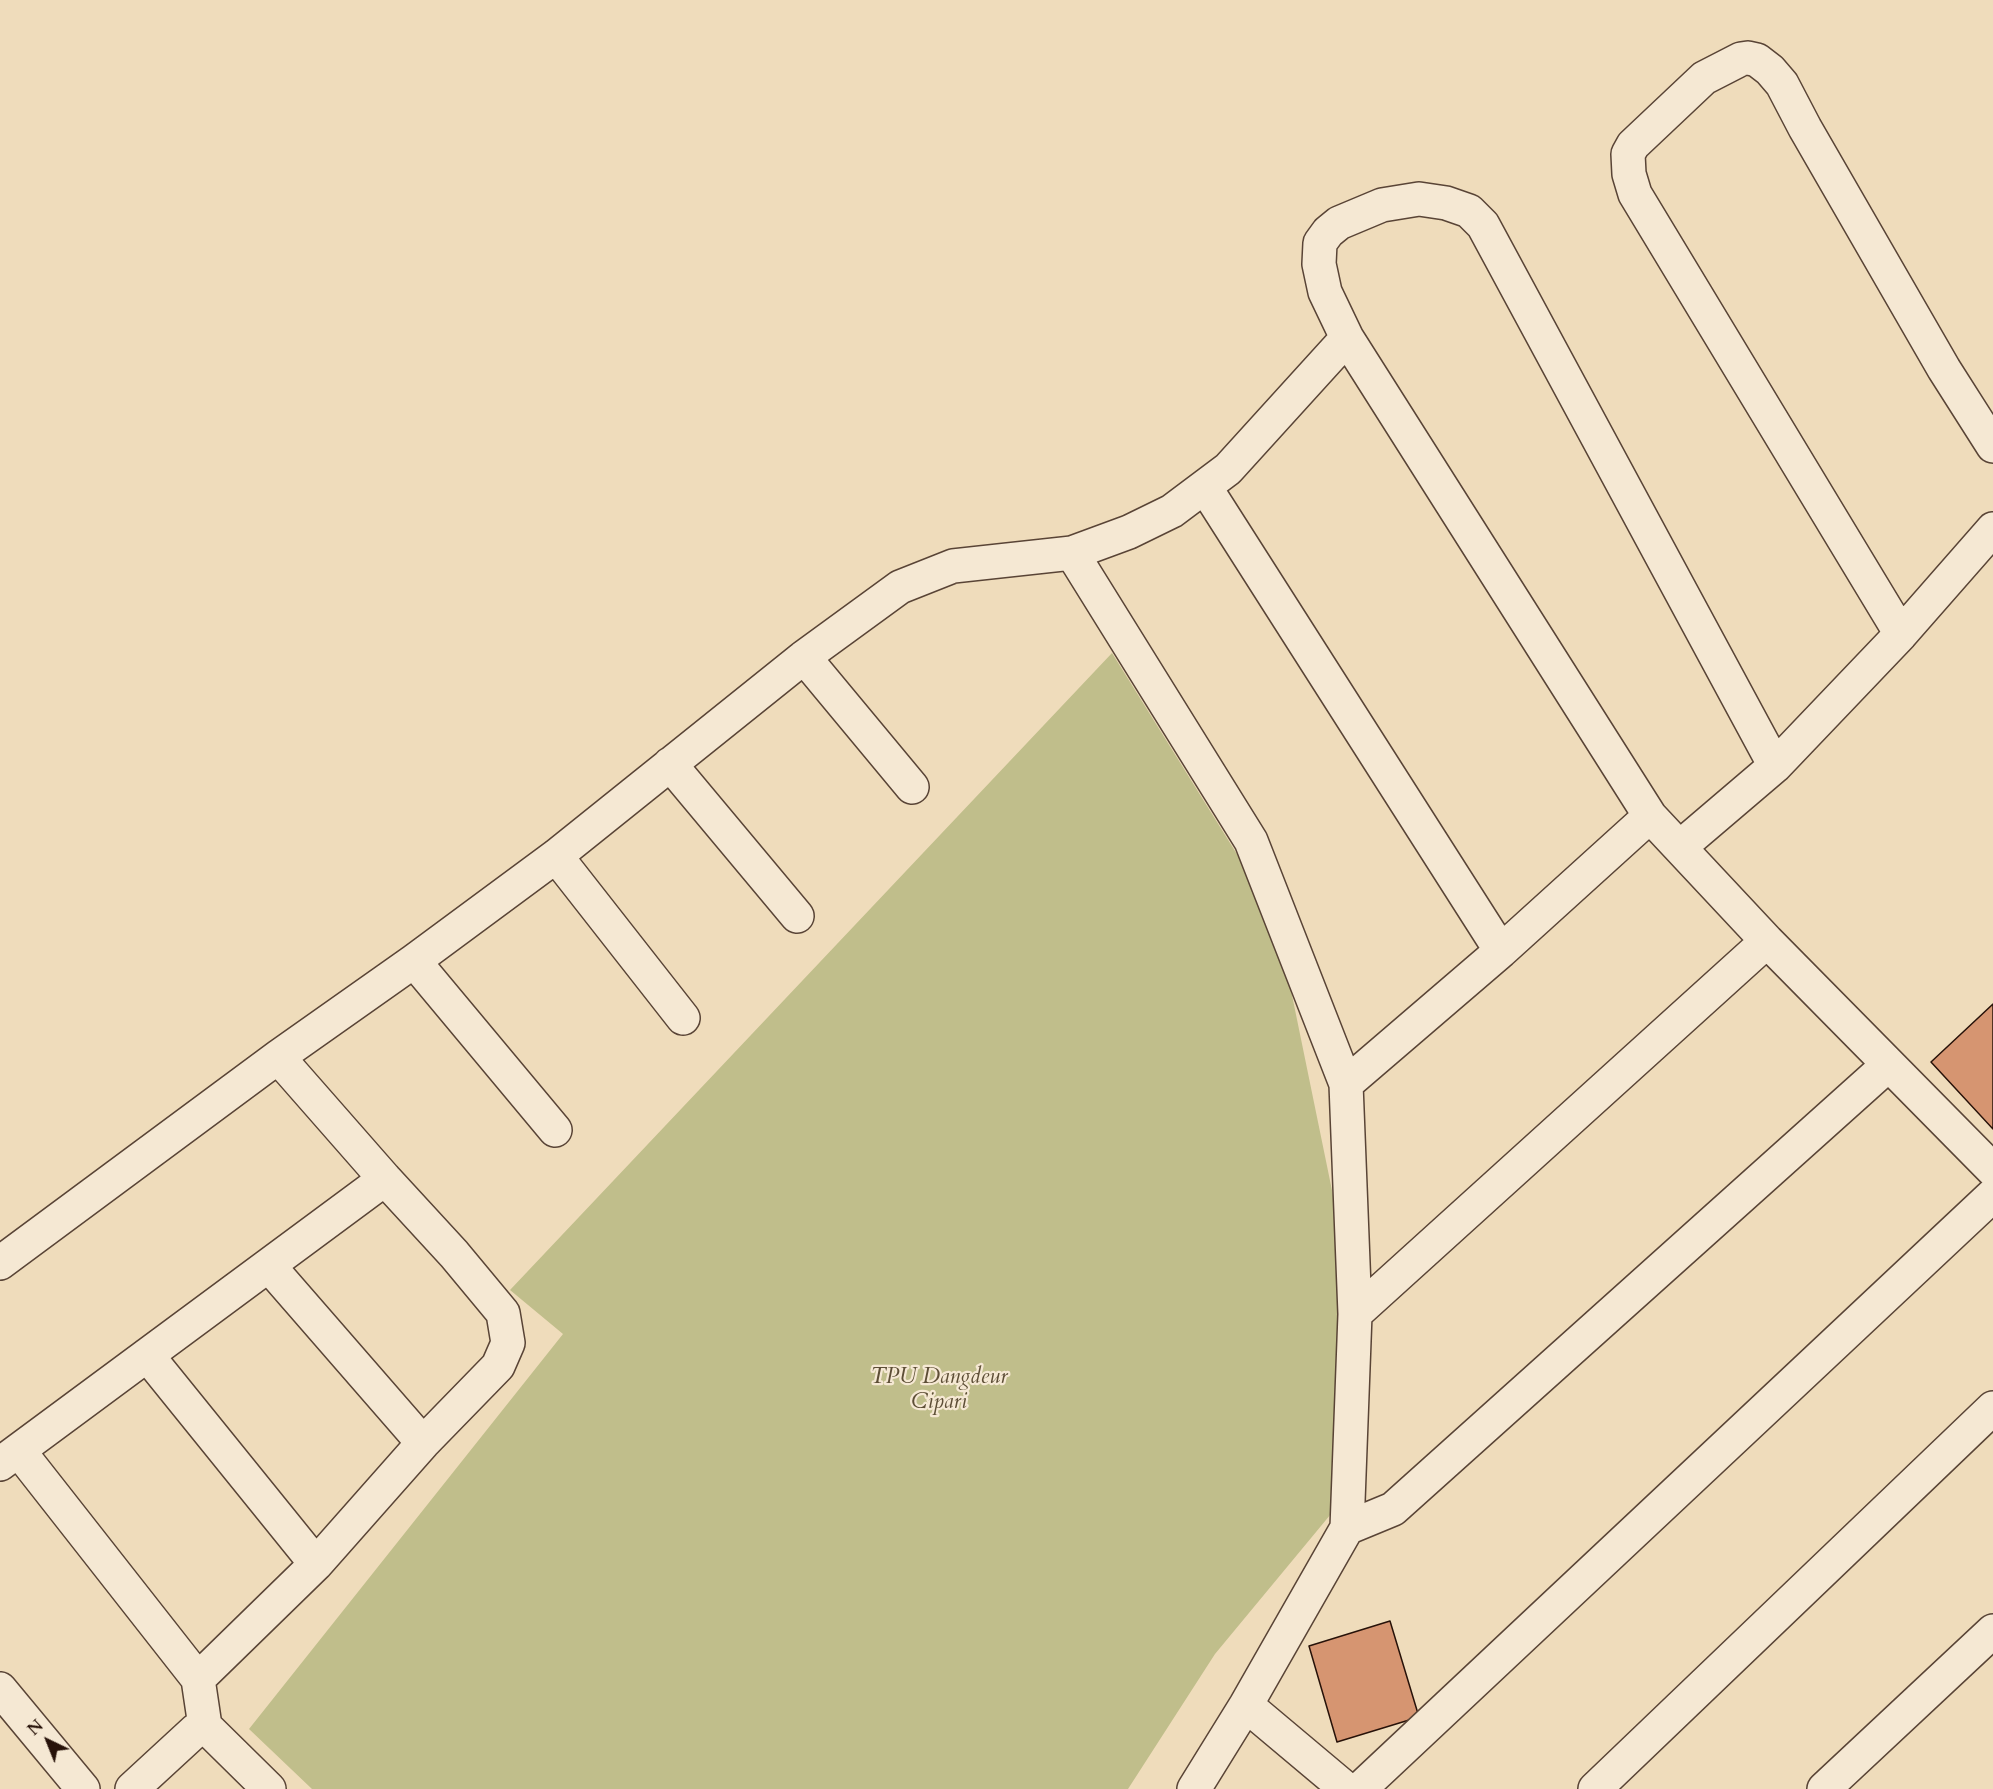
<!DOCTYPE html>
<html>
<head>
<meta charset="utf-8">
<style>
	body { margin:0 }
	#map { position:relative; width:1993px; height:1789px; overflow:hidden; background:#efdcbb; font-family:Cardo,serif }
	canvas { display:block }
	.north { position:absolute; left:18px; top:1711px; width:60px; height:60px; -webkit-text-stroke:4px #f5e8d3; paint-order:stroke; rotate:317deg; font-size:16px; font-weight:700; line-height:24px; text-align:center; color:#271209 }
	.north::after { content:''; display:block; margin:auto; width:21px; height:27px; background:#271209; clip-path:polygon(50% 0,100% 100%,50% 72%,0 100%) }
</style>
</head>
<body>
<div id="map">
<canvas width="1993" height="1789"></canvas>
<div class="north">N</div>
</div>
<script>
const context = document.querySelector('canvas').getContext('2d');
context.lineJoin = 'round';
function fillPath(path, color) {
  context.fillStyle = color;
  context.fill(path, 'evenodd');
}
function shape(rows) {
  const path = new Path2D();
  for (const r of rows) {
    path.moveTo(r[0], r[1]);
    for (let i = 2; i < r.length; i += 2) path.lineTo(r[i], r[i + 1]);
  }
  return path;
}
function stroke(path, color, width, dash) {
  context.strokeStyle = color;
  context.lineWidth = width;
  context.lineCap = dash ? 'butt' : 'round';
  context.setLineDash(dash || []);
  context.stroke(path);
}
function label(font, color, halo, rows, align = 'center') {
  context.font = font + ' Cardo,serif';
  context.lineWidth = 4.5;
  context.setLineDash([]);
  context.textBaseline = 'middle';
  context.strokeStyle = halo;
  context.fillStyle = color;
  for (const [text, x, y, turn = 0] of rows) {
    context.save();
    context.translate(x, y);
    context.rotate((+turn || 0) * Math.PI / 180);
    context.textAlign = isNaN(turn) ? turn : align;
    if (halo) context.strokeText(text, 0, 0);
    context.fillText(text, 0, 0);
    context.restore();
  }
}
const green = shape([
	[1112,653,1276,917,1352,1288,1345,1497,1215,1654,1128,1789,312,1789,249,1729,563,1334,510,1290]
]);
const building = shape([
	[1993,1004,1993,1129,1931,1062,1993,1004],
	[1390,1621,1419,1717,1337,1742,1309,1646,1390,1621]
]);
const street = shape([
	[1205,487,1501,951],
	[1072,553,1251,841,1346,1084,1355,1314,1347,1528,1246,1705,1194,1789],
	[1901,634,1635,194,1629,174,1628,154,1633,145,1704,78,1741,59,1748,58,1757,60,1770,70,1782,84,1805,128,1944,369,1993,446],
	[804,657,912,787],
	[670,764,797,916],
	[1775,766,1483,225,1469,211,1446,203,1419,199,1382,205,1339,223,1328,232,1320,243,1319,264,1325,292,1347,338,1650,816,1767,941,1993,1170],
	[1680,847,1775,766,1901,634,1993,529],
	[556,856,683,1018],
	[414,961,555,1130],
	[1346,1084,1501,951,1650,816],
	[0,1263,278,1057,414,961,556,856,804,657,900,587,953,566,1072,553,1129,532,1172,511,1228,469,1347,338],
	[269,1266,423,1443],
	[1355,1314,1767,941],
	[147,1355,316,1564],
	[19,1451,198,1679],
	[0,1464,385,1179],
	[1347,1528,1393,1509,1888,1065],
	[0,1689,83,1789],
	[1246,1705,1346,1789],
	[132,1789,196,1730,205,1726],
	[269,1789,205,1726,198,1679,316,1564,423,1443,498,1366,508,1343,503,1313,454,1254,385,1179,278,1057],
	[1360,1789,1993,1195],
	[1595,1789,1993,1408],
	[1824,1789,1993,1631]
]);
const parkNames = [
	["TPU Dangdeur",939,1378],
	["Cipari",939,1403]
];
fillPath(green, '#c0be8b');
fillPath(building, '#d69571');
stroke(building, '#271209', 1.5);
stroke(street, '#594436', 36);
stroke(street, '#f5e8d3', 33);
label('italic 22px', '#5d4e36', '#f5e8d3', parkNames);
</script>
</body>
</html>
